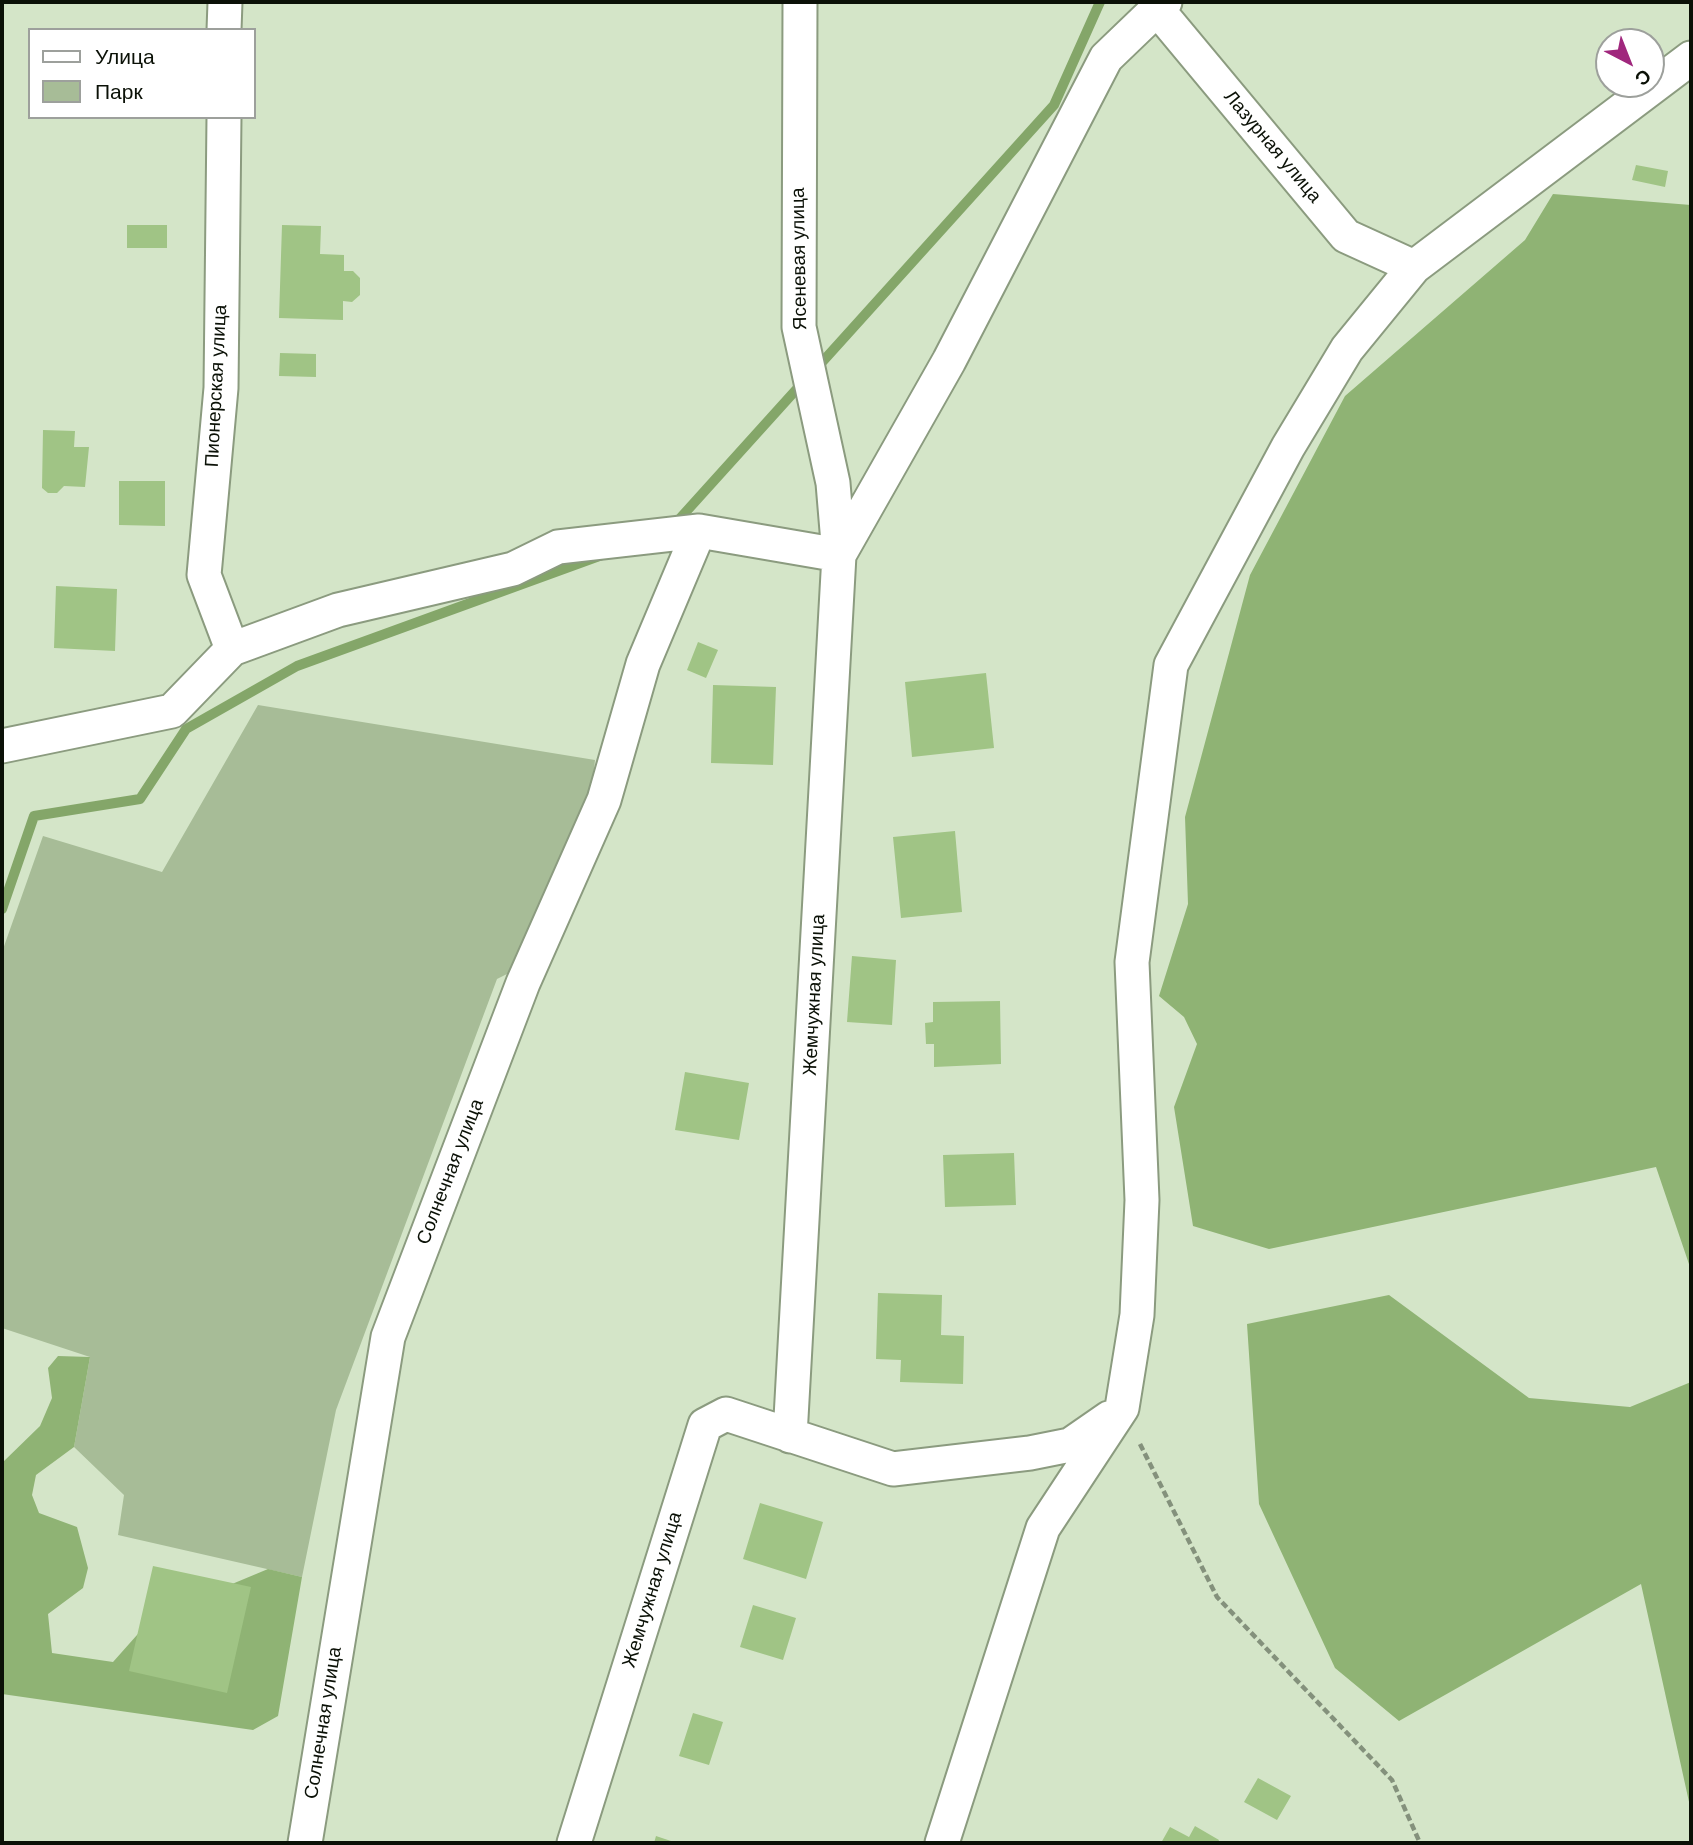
<!DOCTYPE html>
<html>
<head>
<meta charset="utf-8">
<style>
	body { margin:0 }
	#map { position:relative; width:1693px; height:1845px; overflow:hidden; background:#d4e5c8; font-family:"DM Sans",sans-serif }
	canvas { display:block }
	.frame { position:absolute; inset:0; border:4px solid #0b1107; pointer-events:none }
	.legend { position:absolute; left:28px; top:28px; width:228px; height:91px; box-sizing:border-box; background:#fff; border:2px solid #9da09c; margin:0; padding:9px 12px; list-style:none; font-size:21px; color:#0b1107 }
	.legend li { display:flex; align-items:center; gap:14px; height:35px }
	.legend b { width:35px; border:2px solid #9da09c }
	.north { position:absolute; left:1595px; top:28px; width:70px; height:70px; box-sizing:border-box; background:#fff; border:2px solid #9da09c; border-radius:50%; rotate:138deg; font-size:19px; font-weight:700; line-height:28px; text-align:center; color:#0b1107 }
	.north::after { content:''; display:block; margin:auto; width:24px; height:32px; background:#a0277d; clip-path:polygon(50% 0,100% 100%,50% 72%,0 100%) }
</style>
</head>
<body>
<div id="map">
<canvas width="1693" height="1845"></canvas>
<div class="frame"></div>
<ul class="legend">
<li><b style="height:9px;background:#fff"></b>Улица</li>
<li><b style="height:19px;background:#a7bc97"></b>Парк</li>
</ul>
<div class="north">С</div>
</div>
<script>
const context = document.querySelector('canvas').getContext('2d');
context.lineJoin = 'round';
function fillPath(path, color) {
  context.fillStyle = color;
  context.fill(path, 'evenodd');
}
function shape(rows) {
  const path = new Path2D();
  for (const r of rows) {
    path.moveTo(r[0], r[1]);
    for (let i = 2; i < r.length; i += 2) path.lineTo(r[i], r[i + 1]);
  }
  return path;
}
function stroke(path, color, width, dash) {
  context.strokeStyle = color;
  context.lineWidth = width;
  context.lineCap = dash ? 'butt' : 'round';
  context.setLineDash(dash || []);
  context.stroke(path);
}
function label(font, color, halo, rows, align = 'center') {
  context.font = font + ' "DM Sans",sans-serif';
  context.lineWidth = 7;
  context.setLineDash([]);
  context.textBaseline = 'middle';
  context.strokeStyle = halo;
  context.fillStyle = color;
  for (const [text, x, y, turn = 0] of rows) {
    context.save();
    context.translate(x, y);
    context.rotate((+turn || 0) * Math.PI / 180);
    context.textAlign = isNaN(turn) ? turn : align;
    if (halo) context.strokeText(text, 0, 0);
    context.fillText(text, 0, 0);
    context.restore();
  }
}
const green = shape([
	[258,705,595,760,590,807,517,969,497,979,336,1410,302,1577,118,1535,124,1495,74,1447,90,1357,2,1328,2,952,43,836,162,872]
]);
const forest = shape([
	[1553,194,1691,205,1691,1270,1656,1167,1269,1249,1193,1226,1174,1107,1197,1044,1184,1017,1159,996,1188,904,1185,817,1250,575,1345,396,1525,240],
	[1389,1295,1529,1398,1630,1407,1691,1382,1691,1811,1641,1584,1399,1721,1335,1668,1259,1504,1247,1324],
	[58,1356,90,1357,74,1447,36,1475,32,1495,39,1513,77,1527,88,1568,83,1588,48,1614,52,1653,113,1662,153,1617,268,1569,302,1577,278,1716,253,1730,2,1694,2,1463,40,1426,52,1398,48,1368]
]);
const stream = shape([
	[815,370,1054,105,1100,2],
	[674,525,804,381],
	[2,909,34,816,140,799,186,729,297,666,602,555]
]);
const building = shape([
	[1636,165,1668,171,1665,187,1632,180],
	[127,225,167,225,167,248,127,248],
	[282,225,321,226,320,254,344,255,344,271,353,271,360,278,360,295,352,302,343,301,343,320,279,318],
	[280,353,316,354,316,377,279,376],
	[43,430,75,431,74,447,89,447,85,487,64,486,57,493,48,493,42,488],
	[119,481,165,481,165,526,119,525],
	[56,586,117,589,115,651,54,648],
	[698,642,718,650,706,678,687,670],
	[986,673,994,748,912,757,905,682],
	[713,685,776,687,773,765,711,763],
	[955,831,962,912,901,918,893,837],
	[852,956,896,960,892,1025,847,1022],
	[1000,1001,1001,1064,934,1067,934,1044,926,1044,925,1023,933,1022,933,1002],
	[685,1072,749,1083,739,1140,675,1130],
	[1014,1153,1016,1205,945,1207,943,1155],
	[878,1293,942,1295,941,1335,964,1336,963,1384,900,1382,901,1360,876,1359],
	[760,1503,823,1522,806,1579,743,1559],
	[153,1566,251,1587,227,1693,129,1671],
	[753,1605,796,1618,783,1660,740,1647],
	[693,1713,723,1722,709,1765,679,1756],
	[1258,1778,1291,1796,1277,1820,1244,1802],
	[1195,1826,1219,1840,1218,1843,1161,1843,1170,1827,1189,1837],
	[656,1836,677,1843,654,1843]
]);
const path = shape([
	[1140,1444,1217,1597,1392,1780,1420,1843]
]);
const street = shape([
	[1165,2,1157,9,1346,236,1414,267],
	[224,30,225,2],
	[224,117,221,388,204,575,232,649],
	[2,746,172,711,232,649,338,610,513,569,558,547,699,531,839,555,949,361,1106,58,1157,9],
	[790,1436,839,555,833,483,799,327,800,2],
	[305,1843,388,1337,523,983,604,800,643,664,699,531],
	[574,1843,705,1425,726,1414,893,1469,1030,1453,1070,1445,1109,1418],
	[942,1843,1043,1528,1122,1408,1137,1315,1142,1200,1132,962,1171,665,1288,447,1347,349,1414,267,1691,58]
]);
const streetNames = [
	["Лазурная улица",1272,147,50],
	["Ясеневая улица",800,259,-91],
	["Пионерская улица",217,386,-87],
	["Жемчужная улица",815,995,-87],
	["Солнечная улица",451,1172,-69],
	["Жемчужная улица",653,1590,-73],
	["Солнечная улица",324,1723,-81]
];
fillPath(green, '#a7bc97');
fillPath(forest, '#8fb374');
stroke(stream, '#84a669', 10);
fillPath(building, '#a0c485');
stroke(street, '#8b9b7f', 37);
stroke(path, '#84917c', 4.5, [7, 3.5]);
stroke(street, '#fff', 33);
label('19px', '#0b1107', '#fff', streetNames);
</script>
</body>
</html>
